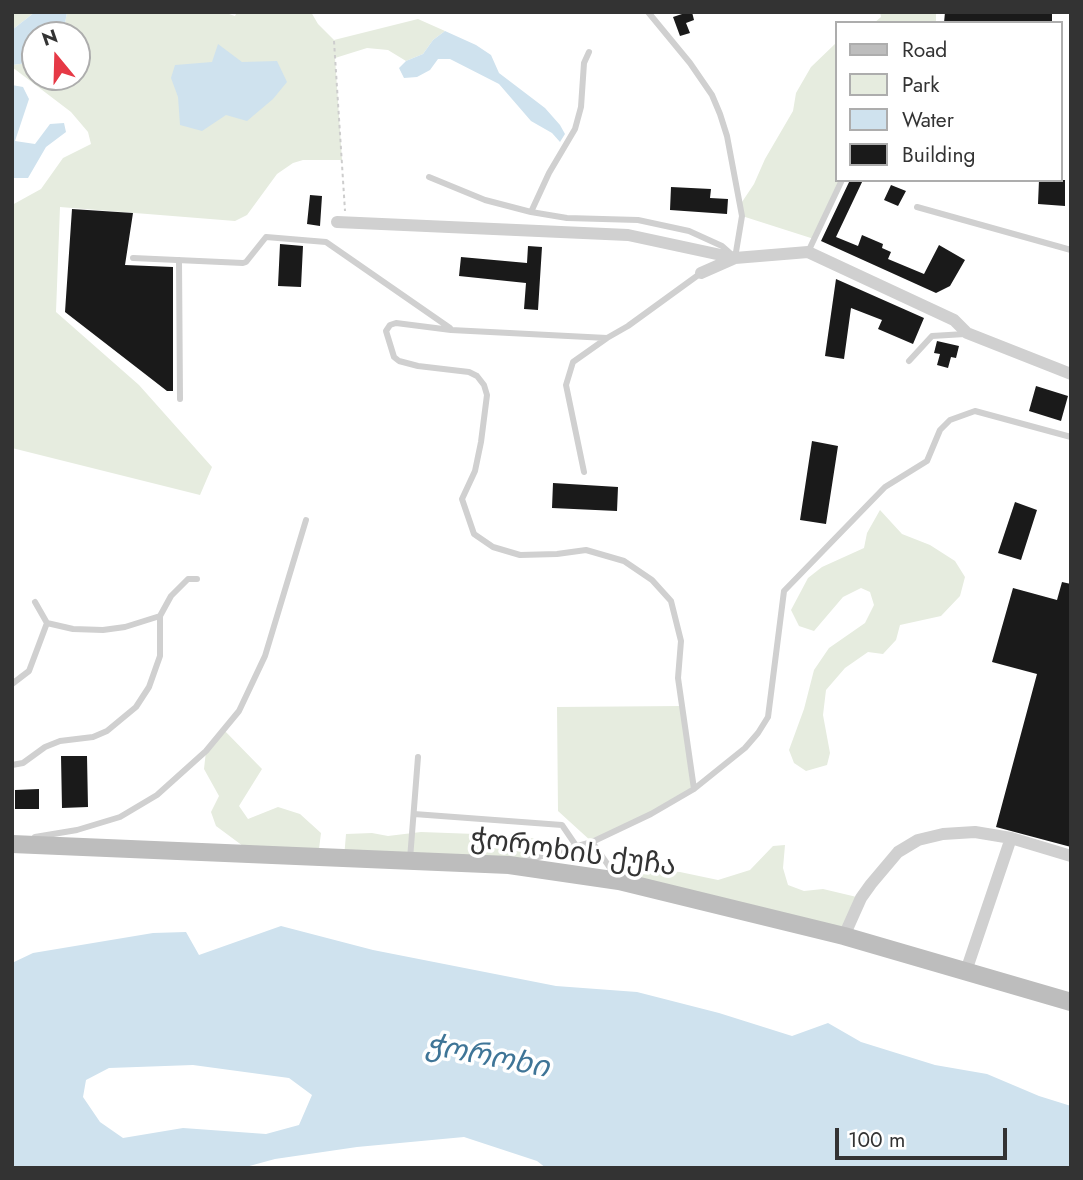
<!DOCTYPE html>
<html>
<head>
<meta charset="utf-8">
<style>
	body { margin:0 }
	#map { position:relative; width:1083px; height:1180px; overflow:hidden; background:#fff; font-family:Jost,sans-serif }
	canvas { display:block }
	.frame { position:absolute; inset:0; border:14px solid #333; pointer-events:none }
	.legend { position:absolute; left:835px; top:21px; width:228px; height:161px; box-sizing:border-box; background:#fff; border:2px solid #adadad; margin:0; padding:9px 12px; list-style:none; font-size:21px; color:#333 }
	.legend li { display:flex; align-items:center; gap:14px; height:35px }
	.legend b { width:35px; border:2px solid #adadad }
	.north { position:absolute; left:21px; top:21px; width:70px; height:70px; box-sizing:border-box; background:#fff; border:2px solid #adadad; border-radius:50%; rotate:341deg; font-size:19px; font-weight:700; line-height:28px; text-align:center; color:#333 }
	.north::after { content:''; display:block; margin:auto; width:24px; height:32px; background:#e63946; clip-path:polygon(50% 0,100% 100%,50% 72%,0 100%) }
	.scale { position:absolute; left:835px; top:1128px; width:172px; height:32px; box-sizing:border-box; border:4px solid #333; border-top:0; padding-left:9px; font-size:21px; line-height:24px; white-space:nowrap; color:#333; -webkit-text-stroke:5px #fff; paint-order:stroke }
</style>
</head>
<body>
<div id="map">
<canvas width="1083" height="1180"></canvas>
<div class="frame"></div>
<ul class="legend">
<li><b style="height:9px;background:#bdbdbd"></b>Road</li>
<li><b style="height:19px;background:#e6ecdf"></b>Park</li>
<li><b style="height:19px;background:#cfe2ee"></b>Water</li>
<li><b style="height:19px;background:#1a1a1a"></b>Building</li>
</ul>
<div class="north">N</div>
<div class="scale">100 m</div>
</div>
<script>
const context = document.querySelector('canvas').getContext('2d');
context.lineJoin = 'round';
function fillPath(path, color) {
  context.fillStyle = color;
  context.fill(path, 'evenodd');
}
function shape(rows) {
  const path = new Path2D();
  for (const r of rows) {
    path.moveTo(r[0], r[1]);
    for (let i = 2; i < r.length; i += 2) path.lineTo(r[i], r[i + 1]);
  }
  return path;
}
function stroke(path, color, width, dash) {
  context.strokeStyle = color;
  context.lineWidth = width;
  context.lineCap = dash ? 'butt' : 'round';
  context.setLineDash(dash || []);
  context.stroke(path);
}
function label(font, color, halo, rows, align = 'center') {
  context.font = font + ' Jost,"Noto Sans Georgian",sans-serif';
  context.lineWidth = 7;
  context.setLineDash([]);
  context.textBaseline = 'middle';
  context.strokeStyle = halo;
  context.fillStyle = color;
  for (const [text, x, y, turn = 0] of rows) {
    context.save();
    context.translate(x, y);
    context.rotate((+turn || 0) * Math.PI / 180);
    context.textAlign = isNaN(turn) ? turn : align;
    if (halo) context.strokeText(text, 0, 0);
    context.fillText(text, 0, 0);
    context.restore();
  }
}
const green = shape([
	[12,12,35,12,12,30],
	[67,12,223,12,235,16,237,12,311,12,318,24,334,40,418,19,445,31,433,40,423,54,406,61,388,50,367,48,335,58,342,160,303,160,293,163,277,174,247,215,235,221,60,207,56,312,139,385,212,467,200,495,12,448,12,205,41,189,63,158,91,144,88,132,71,112,12,67,12,65,35,62,35,77,77,77,77,35,63,35],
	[880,12,936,12,936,23,874,23,881,17],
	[836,43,836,180,842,180,814,239,742,216,740,205,754,184,765,159,793,111,796,93,811,67],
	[880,510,902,534,930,545,955,561,965,577,960,596,941,616,900,625,896,640,883,654,868,652,845,668,826,690,823,715,830,753,827,765,806,771,794,763,789,750,804,709,814,670,829,648,865,623,874,605,870,592,861,588,843,597,814,631,799,626,791,610,808,578,822,567,864,548,867,533],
	[682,706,694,789,592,842,558,811,557,707],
	[223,729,262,769,239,806,248,819,278,807,300,814,321,833,318,857,247,849,216,826,211,812,219,796,204,769,206,751],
	[421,832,503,835,557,841,558,852,509,865,344,858,346,834,372,833,388,836],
	[785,845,783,868,788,885,804,891,823,889,861,898,844,936,619,881,640,869,680,872,718,880,750,870,773,846]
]);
const water = shape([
	[35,12,67,12,63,35,35,35,35,62,12,65,12,30],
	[445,31,476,45,491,55,499,73,545,108,560,125,565,134,560,142,552,133,531,121,499,84,450,59,438,59,430,70,417,77,404,78,399,68,406,61,423,54,433,40],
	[218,44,242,62,277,61,287,82,273,99,247,121,226,115,202,131,180,125,178,97,171,78,175,65,212,62],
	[12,85,23,87,29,99,15,141,35,144,50,124,64,123,66,132,46,147,28,178,12,178],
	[281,926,373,950,556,986,637,992,719,1013,792,1036,828,1023,861,1042,935,1065,987,1074,1039,1096,1071,1106,1071,1168,546,1168,537,1161,464,1137,357,1147,275,1159,242,1168,12,1168,12,963,33,953,153,933,186,932,199,955],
	[193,1065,289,1078,312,1095,299,1125,266,1134,183,1128,123,1138,100,1122,83,1097,86,1080,109,1068]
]);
const building = shape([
	[688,12,692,12,694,20,686,23,690,33,680,36,673,17],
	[945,12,1052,12,1052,23,944,23],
	[850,180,863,180,836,237,858,246,862,235,883,244,882,248,891,252,888,259,924,274,939,245,965,260,950,286,936,293,821,241],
	[1039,180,1065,180,1065,206,1038,204],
	[891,185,906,191,898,206,884,200],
	[671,187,711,189,710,198,728,199,727,214,670,210],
	[310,195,322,196,320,226,307,224],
	[72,209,133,213,125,265,173,267,173,391,167,391,65,312],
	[280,244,303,246,301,287,278,286],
	[528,246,542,247,538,310,524,309,526,283,459,276,461,257,527,263],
	[836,279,924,318,913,344,878,329,882,320,851,308,844,359,825,356],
	[937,341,959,346,956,358,951,357,948,368,937,365,940,354,934,353],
	[1036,386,1068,396,1061,421,1029,411],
	[812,441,838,446,826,524,800,520],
	[553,483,618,487,617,511,552,508],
	[1015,502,1037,510,1021,560,998,553],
	[1062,582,1071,584,1071,847,996,827,1037,674,992,662,1013,588,1057,600],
	[61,756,87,756,88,807,62,808],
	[39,789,39,809,15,809,15,790]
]);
const path = shape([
	[334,41,345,211]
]);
const lane = shape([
	[648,12,690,63,712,95,720,114,727,136,742,216,735,258],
	[429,177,485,200,531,212,567,218,638,220,689,231,722,246,731,254],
	[917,207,1071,250],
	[531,212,549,173,575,129,581,107,584,63,589,52],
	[808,252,842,180],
	[133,258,243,263,246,262,266,237,326,242,450,328],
	[179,260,180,399],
	[909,361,932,336,965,334],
	[584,472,566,385,573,362,607,338],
	[47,623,73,629,103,630,125,627,160,616],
	[12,684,29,671,47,623,35,602],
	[12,765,23,763,45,747,60,741,93,737,107,731,136,707,149,687,160,656,160,616,171,596,188,579,197,579],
	[694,789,678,678,681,641,671,601,652,580,624,561,586,550,557,554,520,555,493,547,474,534,462,499,475,471,481,442,487,395,484,385,477,376,469,372,418,366,399,361,394,357,386,331,390,325,396,323,451,330,607,338,628,326,701,273],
	[414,814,562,825,577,847],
	[35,837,77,830,120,817,157,795,206,751,239,711,265,656,306,520],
	[592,842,615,875],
	[410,859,418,757],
	[524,861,592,842,651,814,694,789,745,748,758,733,768,717,784,591,885,487,927,461,940,430,950,420,975,411,1071,437]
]);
const street = shape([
	[337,222,628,235,735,258],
	[701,273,735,258,808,252,954,320,967,333,1071,374],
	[844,936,861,898,871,884,898,852,918,840,943,834,975,832,1011,838,1071,856],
	[966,971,1011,838]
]);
const secondary = shape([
	[12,844,509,865,619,881,844,936,1071,1002]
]);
const streetNames = [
	["ჭოროხის ქუჩა",573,854,8]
];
const waterNames = [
	["ჭოროხი",487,1058,11]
];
fillPath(green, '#e6ecdf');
fillPath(water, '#cfe2ee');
fillPath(building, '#1a1a1a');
stroke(path, '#cdcdcd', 2, [3.5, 3.5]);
stroke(lane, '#d0d0d0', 6);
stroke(street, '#d0d0d0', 12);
stroke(secondary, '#bdbdbd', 18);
label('28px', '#333', '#fff', streetNames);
label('italic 30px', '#3f7597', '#fff', waterNames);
</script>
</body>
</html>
